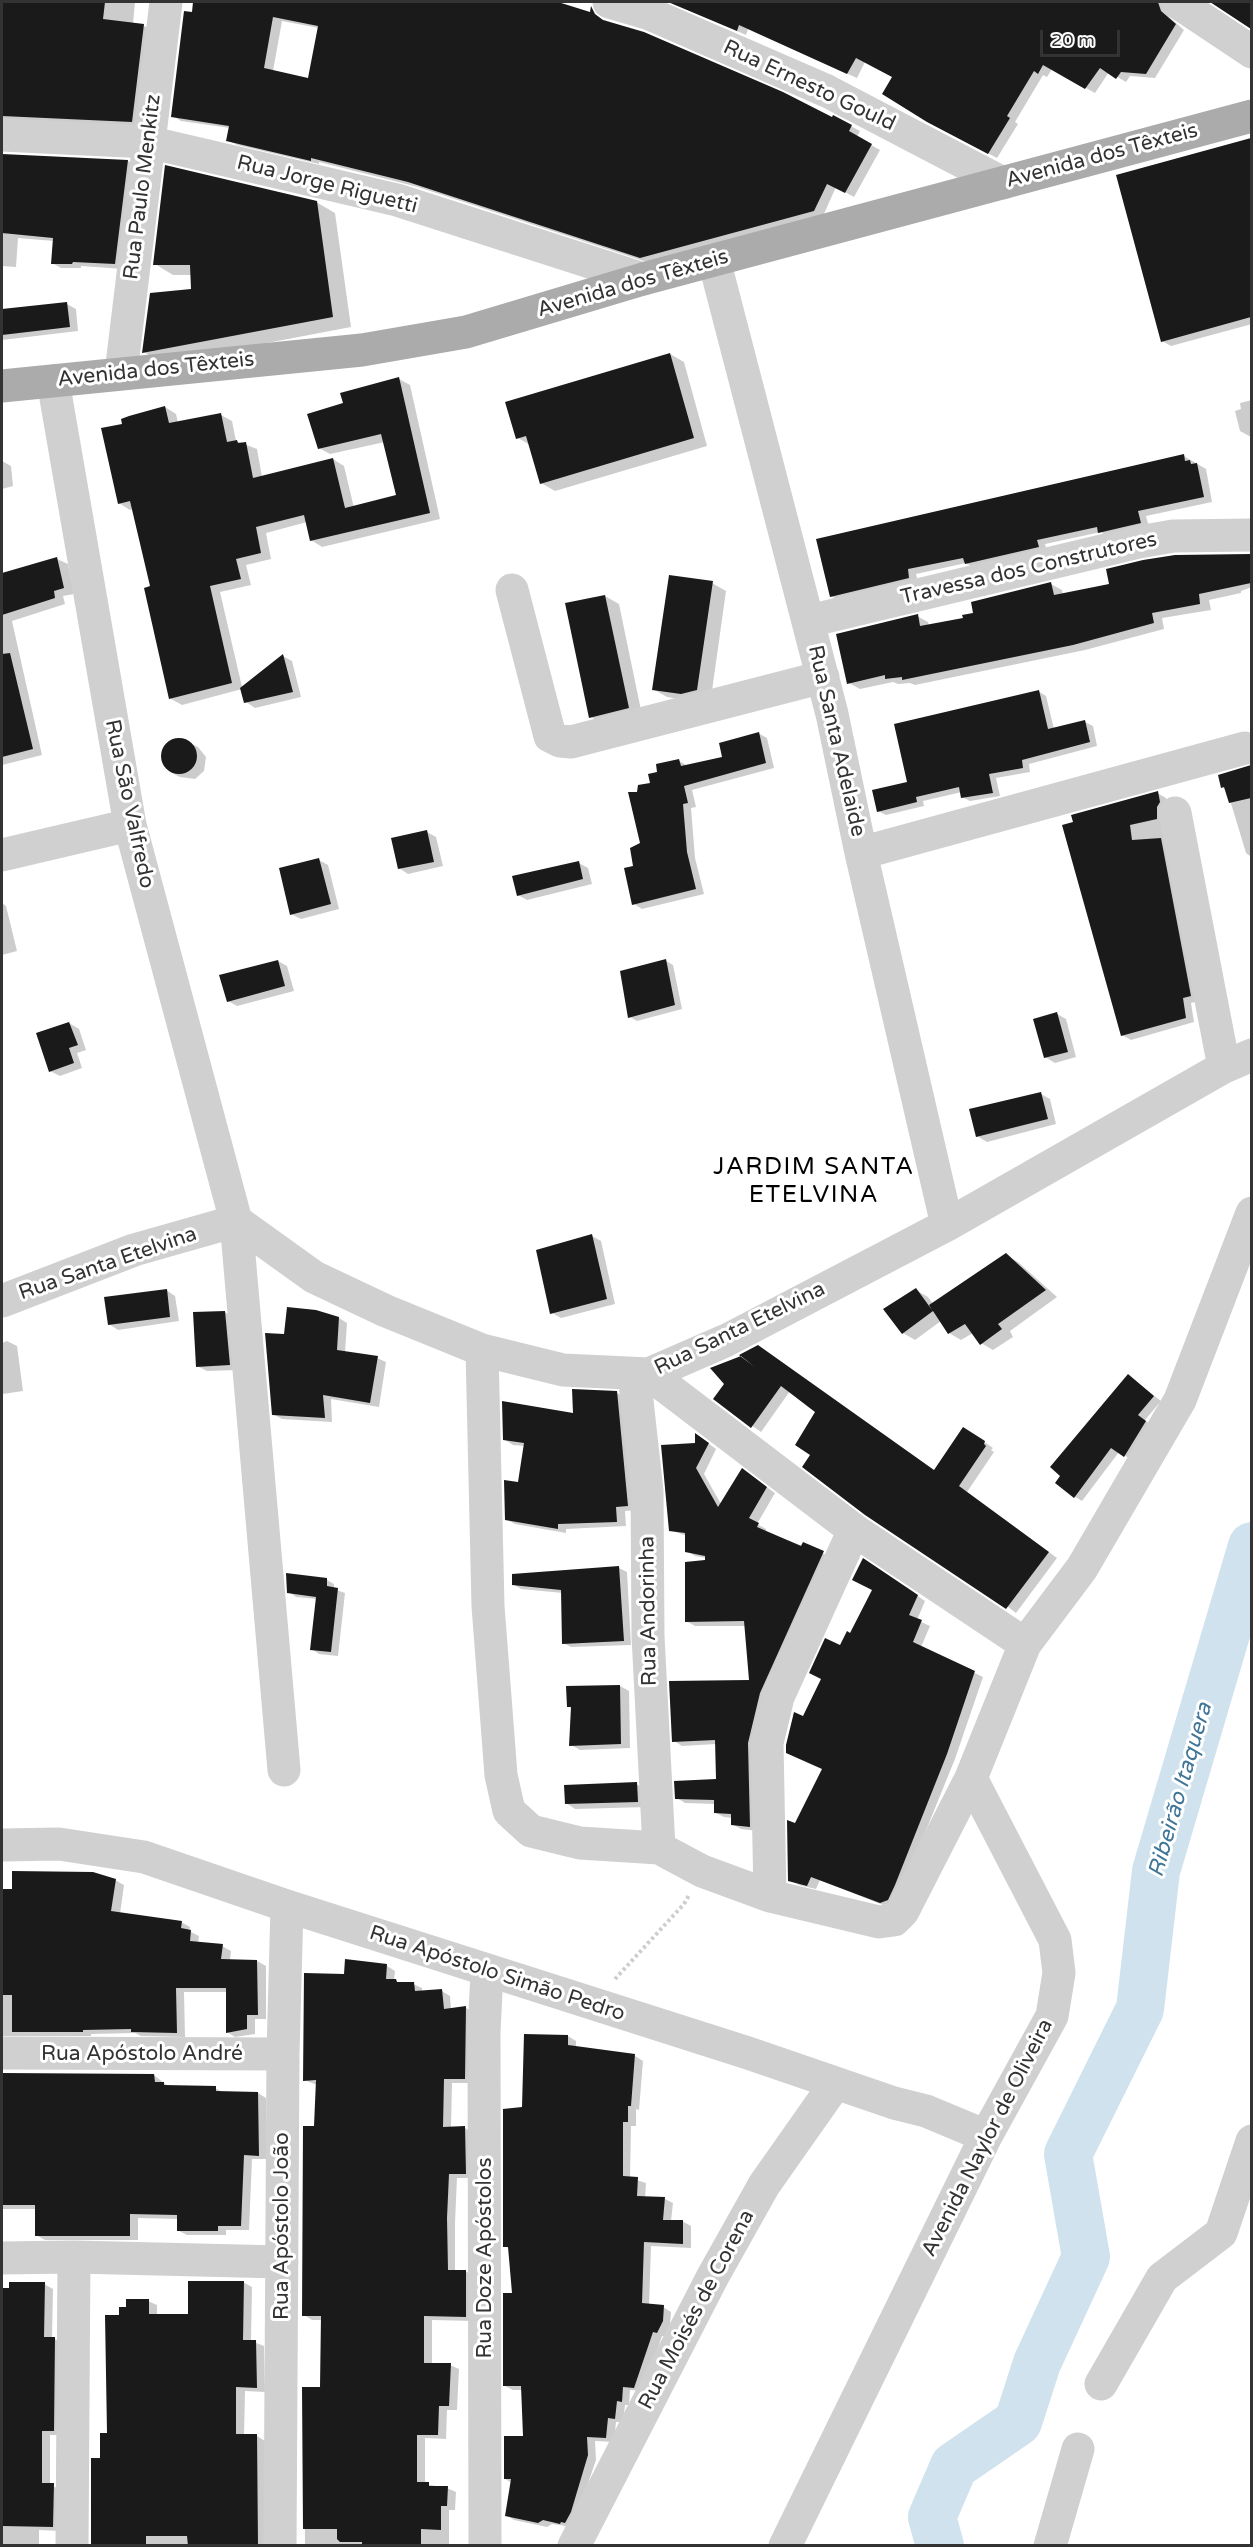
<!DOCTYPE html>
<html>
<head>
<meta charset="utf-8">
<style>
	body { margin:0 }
	#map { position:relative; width:1253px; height:2547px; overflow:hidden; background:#fff; font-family:"Varela Round",sans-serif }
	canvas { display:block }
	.frame { position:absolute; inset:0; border:3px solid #333; pointer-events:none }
	.scale { position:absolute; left:1040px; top:30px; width:80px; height:27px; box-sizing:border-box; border:3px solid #333; border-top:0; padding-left:8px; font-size:18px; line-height:21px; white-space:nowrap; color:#333; -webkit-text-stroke:4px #fff; paint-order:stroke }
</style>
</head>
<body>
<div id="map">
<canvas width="1253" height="2547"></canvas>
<div class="frame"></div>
<div class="scale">20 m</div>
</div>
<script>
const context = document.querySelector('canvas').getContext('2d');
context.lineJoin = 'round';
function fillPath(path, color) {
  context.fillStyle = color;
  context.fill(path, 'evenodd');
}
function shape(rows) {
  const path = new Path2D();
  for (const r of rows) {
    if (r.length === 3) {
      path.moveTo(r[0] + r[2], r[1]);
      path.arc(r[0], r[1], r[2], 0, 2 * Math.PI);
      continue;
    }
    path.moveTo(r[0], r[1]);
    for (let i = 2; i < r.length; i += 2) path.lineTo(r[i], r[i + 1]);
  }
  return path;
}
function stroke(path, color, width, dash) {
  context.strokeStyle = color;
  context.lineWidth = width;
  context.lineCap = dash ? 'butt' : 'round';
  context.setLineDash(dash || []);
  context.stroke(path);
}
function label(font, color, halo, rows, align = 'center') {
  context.font = font + ' "Varela Round",sans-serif';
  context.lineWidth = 6;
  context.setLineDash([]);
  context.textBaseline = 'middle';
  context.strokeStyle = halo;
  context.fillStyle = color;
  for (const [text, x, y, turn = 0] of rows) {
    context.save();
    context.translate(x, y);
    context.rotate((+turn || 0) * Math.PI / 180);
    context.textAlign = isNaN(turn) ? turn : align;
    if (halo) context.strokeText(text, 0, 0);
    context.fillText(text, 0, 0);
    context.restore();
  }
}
const shadow = shape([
	[2,2,135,2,133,24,144,26,153,31,141,127,2,123],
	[195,2,550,2,643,33,833,119,834,117,860,131,857,137,880,150,854,197,836,187,823,216,650,263,418,187,319,162,319,164,237,145,228,140,230,128,181,121,173,116],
	[282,21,319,28,310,80,273,71],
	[669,2,1168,2,1167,7,1169,17,1184,30,1155,78,1130,76,1126,82,1109,72,1095,93,1052,69,1047,77,1043,75,1015,122,1018,124,997,158,938,127,894,77,865,62,857,78,748,29,746,35],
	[1213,2,1252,2,1252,27],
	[1252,140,1252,324,1171,346,1162,341,1118,176],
	[2,155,128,161,136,166,124,269,81,266,81,268,61,268,52,263,54,241,18,238,16,267,2,266],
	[316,202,335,213,351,327,162,363,144,352,193,290,192,275,173,275,155,264],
	[67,304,76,309,78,331,2,340,2,311],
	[670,354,684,362,707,446,555,491,541,483,530,445,518,438],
	[399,379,410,385,440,519,322,547,311,540,307,522,266,533,271,559,246,565,251,585,220,592,242,687,283,656,292,661,301,697,255,708,246,702,242,689,182,705,171,699,152,587,133,509,130,510,119,503,124,425,165,407,176,414,178,423,221,415,232,421,236,441,257,449,262,477,333,459,344,466,354,508,398,497,385,442,330,454,319,448,345,404],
	[1252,400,1252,437,1251,437,1240,431,1235,411,1241,409,1240,403],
	[1184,456,1206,469,1212,502,1146,516,1149,527,1108,537,1101,532,1045,544,1047,551,975,569,966,563,916,574,918,582,840,601,831,596],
	[2,461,11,466,13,486,2,489],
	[1252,555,1252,587,1241,591,1241,593,1209,600,1211,610,1162,618,1164,629,1085,650,915,685,910,683,898,684,893,682,860,689,849,683,917,616,928,622,929,626,965,619,1051,584,1062,590,1063,595,1110,586,1175,556],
	[57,559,68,564,74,594,63,596,65,604,12,621,42,755,2,765,2,589,35,580],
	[712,583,726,591,711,698,696,702,667,697,653,689],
	[605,596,619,604,642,715,605,725,591,717],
	[1038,691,1046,696,1054,729,1085,722,1093,726,1097,746,1029,764,1030,772,996,778,1000,796,970,801,962,797,962,792,923,801,924,806,886,815,878,811,909,783],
	[758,733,767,738,774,768,692,790,696,807,691,808,695,858,704,894,642,909,634,904,635,867,642,844,638,793,652,784,659,773,679,761,688,766,724,758],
	[175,739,188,742,198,747,206,757,204,771,195,779,180,777,170,772,162,761,165,747],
	[1252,767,1252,885,1250,856,1246,853,1227,790,1222,787],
	[1157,793,1166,798,1168,808,1199,1001,1191,1003,1194,1022,1131,1040,1122,1035,1064,826],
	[427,832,436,837,443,866,408,874,399,868],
	[319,860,328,865,339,909,301,919,291,914],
	[579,863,588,868,592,884,527,900,518,895],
	[2,903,6,906,17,951,2,955],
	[278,961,287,966,294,991,237,1006,228,1001],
	[666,961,673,965,682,1009,637,1021,630,1017],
	[1057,1014,1066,1019,1076,1057,1055,1063,1045,1057],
	[69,1023,79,1029,86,1050,77,1053,82,1068,60,1076,50,1071],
	[1041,1094,1050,1099,1056,1124,987,1142,977,1136],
	[592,1236,601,1241,615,1304,561,1318,552,1313],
	[1006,1255,1018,1262,1057,1297,1010,1331,1013,1337,993,1350,981,1343,973,1333,961,1340,949,1333,941,1321,915,1340,903,1333,916,1290,928,1297,933,1304],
	[166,1290,175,1296,179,1321,118,1330,109,1324],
	[225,1312,234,1318,238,1370,207,1371,197,1366],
	[339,1318,347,1323,345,1353,377,1358,386,1362,379,1407,331,1399,332,1422,282,1419,273,1414,286,1336],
	[7,1341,17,1346,23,1391,3,1394,2,1393,2,1343],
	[741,1358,935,1471,973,1434,993,1448,991,1450,994,1452,967,1492,1057,1558,1016,1613,812,1455,817,1412,790,1391,761,1432,715,1399],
	[1128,1376,1161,1401,1145,1420,1153,1427,1132,1460,1119,1452,1082,1501,1074,1496],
	[617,1393,626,1398,637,1510,625,1511,626,1526,566,1529,566,1533,515,1524,506,1519,519,1484,525,1446,513,1445,504,1439,575,1415],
	[704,1440,716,1449,704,1474,721,1504,750,1475,775,1493,757,1524,766,1529,766,1532,832,1557,758,1831,741,1829,732,1824,732,1818,724,1817,716,1813,716,1804,685,1803,677,1798,718,1780,716,1744,682,1746,674,1741,750,1682,746,1626,695,1626,686,1621,706,1558,695,1556,687,1551,687,1536,670,1530,696,1445],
	[872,1565,925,1601,917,1620,930,1626,921,1647,983,1677,955,1759,896,1904,883,1905,820,1880,816,1889,799,1885,790,1880,796,1825,823,1769,804,1718,840,1647,851,1635,874,1590],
	[619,1568,627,1572,631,1645,571,1647,563,1643,563,1593,521,1589,513,1584],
	[327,1580,334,1584,334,1589,345,1593,338,1656,319,1654,312,1649,317,1599,296,1597,289,1592],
	[620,1686,629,1691,630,1748,580,1750,571,1745,573,1709,568,1706],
	[636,1784,646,1789,647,1807,575,1809,566,1803],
	[115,1880,124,1885,120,1914,181,1922,190,1927,189,1931,199,1936,198,1943,222,1946,231,1951,230,1960,257,1961,266,1966,266,2019,255,2019,255,2034,235,2037,227,2032,227,1992,184,1992,185,2037,141,2036,135,2033,91,2034,91,2036,2,2036,2,1890],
	[387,1966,395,1971,394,1980,400,1984,413,1984,422,1988,422,1992,442,1991,450,1996,451,2009,466,2008,474,2013,473,2083,452,2083,451,2128,465,2128,473,2133,473,2178,457,2178,455,2223,455,2271,465,2271,474,2276,474,2321,432,2320,432,2364,450,2365,459,2369,458,2389,457,2410,447,2410,446,2439,425,2438,425,2484,447,2488,456,2492,455,2510,449,2510,449,2546,305,2546,304,2388,322,2388,322,2320,312,2320,304,2315,317,2085,304,2080,346,1975],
	[568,2036,576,2041,576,2047,635,2056,643,2061,639,2110,636,2109,636,2126,631,2126,630,2178,646,2183,645,2198,665,2199,673,2203,671,2221,682,2221,691,2226,691,2248,651,2246,649,2306,663,2307,671,2312,670,2326,666,2336,662,2336,643,2391,630,2390,629,2405,625,2405,623,2422,616,2422,614,2442,595,2441,596,2460,573,2527,552,2524,547,2527,514,2520,506,2515,512,2483,505,2479,524,2438,523,2390,513,2390,505,2386,513,2295,510,2249,505,2246,524,2108],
	[2,2074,154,2075,169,2087,215,2088,224,2093,258,2093,266,2098,266,2159,252,2159,249,2230,226,2230,226,2235,187,2235,179,2231,179,2219,138,2218,138,2240,45,2240,36,2235,36,2209,2,2209],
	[243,2282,252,2287,251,2341,264,2346,265,2392,245,2391,244,2436,257,2436,265,2441,266,2546,92,2546,101,2459,108,2435,121,2316,128,2308,148,2301,157,2305,157,2316,190,2316],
	[44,2284,53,2289,52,2338,63,2343,62,2435,50,2435,50,2485,62,2490,61,2531,39,2530,39,2546,2,2546,2,2289]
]);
const river = shape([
	[940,2546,932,2517,954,2466,1018,2422,1037,2363,1086,2257,1068,2154,1140,2009,1156,1871,1252,1546]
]);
const building = shape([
	[2,2,105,2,103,19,144,24,132,122,2,116],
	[193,2,558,2,590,12,591,6,595,14,603,20,644,32,783,92,832,117,833,115,852,125,849,131,872,144,845,193,827,184,814,211,640,258,408,182,311,158,311,161,226,141,229,126,171,117,184,11,192,12],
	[273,17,318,26,308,78,264,68],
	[668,2,1158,2,1161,11,1176,24,1146,74,1121,72,1116,79,1100,68,1085,89,1043,65,1038,74,1034,71,1007,116,1010,118,988,154,927,122,882,94,892,77,856,58,847,74,739,25,737,31],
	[1210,2,1251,2,1251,29],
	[1251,138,1251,317,1161,342,1116,175],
	[2,154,128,160,115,264,73,262,72,264,51,264,53,238,2,233],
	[165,165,317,201,333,317,142,353,150,293,191,289,190,265,153,265],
	[67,302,70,327,2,335,2,309],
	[670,353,694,438,540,484,526,436,516,439,505,402],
	[399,377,430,513,310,541,304,515,256,527,261,553,236,559,241,579,210,586,232,683,169,699,144,588,150,586,130,501,118,504,101,428,122,424,121,419,129,416,165,406,169,423,221,413,227,442,237,440,238,443,246,442,253,478,333,458,345,508,396,495,381,434,318,449,307,414,343,403,340,393],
	[1184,454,1185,461,1190,460,1191,464,1197,463,1204,497,1138,511,1141,523,1098,533,1097,527,1037,540,1039,547,965,564,963,558,908,569,909,578,830,597,816,539],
	[1251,554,1251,583,1199,594,1200,604,1152,613,1154,623,1073,645,902,680,902,677,885,679,885,675,847,684,836,634,918,614,920,626,963,618,962,615,973,613,971,602,1051,582,1054,595,1109,584,1106,569,1143,560,1175,555],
	[57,557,64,588,54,591,55,598,2,615,2,573],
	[669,575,713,581,697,690,681,694,652,690],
	[605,595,629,708,589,718,565,603],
	[10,653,33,749,2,757,2,654],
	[283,654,293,692,244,703,240,688],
	[1039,690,1048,729,1085,720,1090,742,1022,760,1023,768,989,774,993,793,961,798,959,787,916,797,917,802,877,812,872,790,907,782,894,724],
	[759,732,766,763,684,786,688,803,683,804,687,852,696,889,632,905,624,868,633,866,630,848,640,843,628,792,637,792,638,785,650,783,648,774,657,772,656,764,679,759,681,766,722,757,719,743],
	[179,756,18],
	[1251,765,1251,798,1229,803,1224,787,1221,788,1218,775],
	[1158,791,1160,802,1157,807,1157,819,1130,825,1132,840,1161,838,1191,996,1183,998,1186,1018,1121,1036,1062,825,1073,822,1071,815],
	[427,830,434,862,398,869,391,838],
	[319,858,331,904,290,915,279,868],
	[579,861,583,879,517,896,512,876],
	[666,959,675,1005,628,1018,620,971],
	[278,960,285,986,227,1002,219,975],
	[1057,1012,1068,1052,1044,1058,1033,1019],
	[69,1022,78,1045,69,1048,74,1063,49,1072,36,1033],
	[1041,1092,1048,1119,976,1137,969,1109],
	[592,1234,607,1299,550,1314,536,1250],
	[1006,1253,1046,1290,998,1324,1002,1329,980,1345,965,1324,948,1334,933,1311,902,1334,883,1309,916,1288,932,1310,929,1305],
	[167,1289,170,1317,108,1325,104,1297],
	[287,1307,316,1310,339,1317,337,1350,378,1356,370,1403,323,1395,325,1418,272,1415,265,1333,284,1334],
	[225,1311,230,1365,196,1367,193,1312],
	[758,1345,934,1470,963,1427,985,1441,984,1444,986,1446,959,1486,1049,1552,1006,1609,865,1515,802,1467,810,1455,795,1445,815,1412,781,1386,751,1428,713,1399,724,1384,710,1368,741,1356,756,1368,739,1355],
	[1128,1374,1154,1396,1138,1415,1146,1421,1124,1457,1111,1448,1074,1498,1055,1483,1060,1476,1050,1467],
	[572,1389,617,1391,628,1506,616,1507,617,1522,558,1524,558,1529,505,1520,504,1480,518,1482,524,1443,503,1440,502,1401,573,1413],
	[695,1433,709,1443,696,1468,718,1507,742,1468,767,1487,749,1518,759,1523,757,1527,801,1546,803,1542,824,1551,760,1693,748,1743,750,1827,731,1825,731,1814,714,1813,714,1800,675,1799,674,1781,716,1779,715,1740,672,1742,669,1681,749,1680,744,1621,685,1622,685,1562,705,1560,705,1556,685,1552,685,1533,669,1531,661,1445,695,1443],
	[863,1558,918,1595,909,1615,922,1620,913,1642,975,1671,947,1754,895,1885,888,1900,880,1903,811,1877,807,1886,788,1881,787,1820,795,1823,822,1769,786,1753,786,1745,794,1712,803,1716,821,1679,809,1673,825,1638,840,1645,847,1631,850,1633,872,1590,852,1580],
	[619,1566,624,1641,562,1644,561,1590,512,1585,512,1574],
	[286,1573,327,1578,327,1586,338,1588,331,1652,310,1650,316,1597,287,1593],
	[620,1685,621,1744,569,1746,571,1707,567,1707,566,1686],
	[637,1782,638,1802,565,1804,564,1785],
	[12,1871,93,1872,116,1879,111,1911,182,1921,181,1928,191,1930,190,1941,223,1944,221,1959,257,1960,258,2015,247,2015,247,2029,226,2033,226,1988,176,1988,177,2033,131,2032,131,2029,83,2030,83,2032,12,2032,12,1995,2,1995,2,1889,12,1889],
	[345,1959,387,1964,386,1979,396,1979,397,1982,414,1982,415,1991,442,1989,444,2009,466,2006,465,2079,444,2079,443,2127,465,2126,466,2174,449,2174,447,2218,448,2270,466,2270,466,2317,424,2316,424,2363,451,2363,449,2406,439,2406,438,2435,417,2435,417,2482,429,2482,429,2486,448,2486,447,2506,441,2506,441,2530,421,2529,421,2546,362,2546,362,2542,340,2542,337,2539,337,2529,303,2529,302,2387,320,2387,321,2316,302,2316,303,2126,314,2126,316,2080,303,2081,304,1973,344,1974],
	[524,2034,568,2035,568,2045,635,2054,631,2106,628,2106,628,2122,623,2122,623,2176,638,2177,637,2196,665,2197,663,2220,683,2220,683,2244,644,2242,642,2303,664,2305,663,2321,657,2333,653,2332,634,2388,623,2387,622,2402,617,2401,615,2419,608,2418,606,2438,587,2437,588,2455,571,2512,565,2523,561,2522,560,2524,543,2520,538,2523,505,2516,511,2479,504,2479,504,2436,523,2436,521,2386,503,2386,503,2293,512,2293,508,2247,503,2247,503,2109,522,2107],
	[2,2073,154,2074,155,2082,164,2082,164,2085,216,2086,216,2091,258,2092,259,2156,244,2155,241,2226,218,2226,218,2231,177,2231,177,2215,130,2214,130,2236,35,2236,35,2205,2,2205],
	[188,2281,244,2281,243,2340,256,2340,257,2388,236,2387,236,2434,257,2434,258,2546,188,2546,187,2536,146,2536,146,2546,91,2546,91,2458,100,2458,100,2433,107,2433,105,2315,119,2315,119,2307,126,2307,126,2299,149,2299,149,2314,188,2314],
	[9,2282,45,2282,44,2337,55,2337,54,2431,42,2431,42,2483,54,2483,53,2527,2,2526,2,2288,9,2288]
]);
const path = shape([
	[615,1979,684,1904,689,1895]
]);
const minor = shape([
	[609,2,650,14,827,91,1003,183],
	[1177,2,1252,52],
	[2,135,148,142,397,200,643,279],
	[714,260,832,714,861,853,947,1225],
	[121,373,166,2],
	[53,381,130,825,236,1221,284,1770],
	[512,590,550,736,560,741,571,742,823,677],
	[809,621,1139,542,1173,536,1252,535],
	[1175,813,1224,1067],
	[861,853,1245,748],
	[2,855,130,825],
	[236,1221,314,1277,386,1311,482,1350,563,1370,649,1374,727,1340,947,1225,1224,1067,1252,1055],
	[2,1301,134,1250,236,1221],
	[482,1350,488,1606,501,1775,509,1811,531,1831,580,1843,659,1848,702,1871,770,1896,879,1922,894,1920,903,1911,971,1778,1025,1644,1082,1568,1180,1400,1252,1213],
	[634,1374,647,1491,648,1636,659,1848],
	[649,1374,854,1530,1025,1644],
	[2,1845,59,1844,144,1857,287,1906,748,2053,894,2103,926,2111,986,2136],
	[770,1896,767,1743,778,1697,854,1530],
	[2,2053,283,2054],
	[2,2258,74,2257,282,2262],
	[1101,2384,1162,2278,1221,2233,1252,2141],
	[72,2546,74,2257],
	[280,2546,283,2054,287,1906],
	[485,2546,484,2032,487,1972],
	[574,2546,713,2276,764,2185,835,2084],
	[785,2546,986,2136,1052,2016,1059,1973,1055,1940,971,1778],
	[1050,2546,1078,2449]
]);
const major = shape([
	[2,386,362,350,466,332,643,279,1252,116]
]);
const streetNames = [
	["Rua Ernesto Gould",809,86,25],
	["Avenida dos Têxteis",1102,156,-15],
	["Rua Jorge Riguetti",327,185,14],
	["Rua Paulo Menkitz",143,187,-83],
	["Avenida dos Têxteis",633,284,-16],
	["Avenida dos Têxteis",156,370,-6],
	["Travessa dos Construtores",1029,569,-13],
	["Rua Santa Adelaide",836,741,77],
	["Rua São Valfredo",129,804,78],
	["Rua Santa Etelvina",108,1264,-19],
	["Rua Santa Etelvina",740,1329,-26],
	["Rua Andorinha",649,1611,-91],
	["Rua Apóstolo Simão Pedro",497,1974,18],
	["Rua Apóstolo André",142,2054],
	["Avenida Naylor de Oliveira",988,2138,-63],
	["Rua Apóstolo João",282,2226,-90],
	["Rua Doze Apóstolos",485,2258,-90],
	["Rua Moisés de Corena",697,2310,-62]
];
const waterNames = [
	["Ribeirão Itaquera",1181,1790,-74]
];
const quarterNames = [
	["JARDIM SANTA",814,1168],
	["ETELVINA",814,1196]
];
fillPath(shadow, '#0003');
stroke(river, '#cfe2ee', 48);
fillPath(building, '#1a1a1a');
stroke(path, '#cdcdcd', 4, [3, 3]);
stroke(minor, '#d0d0d0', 33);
stroke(major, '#ababab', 33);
label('21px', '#333', '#fff', streetNames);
label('italic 22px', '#3f7597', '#fff', waterNames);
context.letterSpacing = '1.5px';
label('24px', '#000', '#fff', quarterNames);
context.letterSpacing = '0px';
</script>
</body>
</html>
